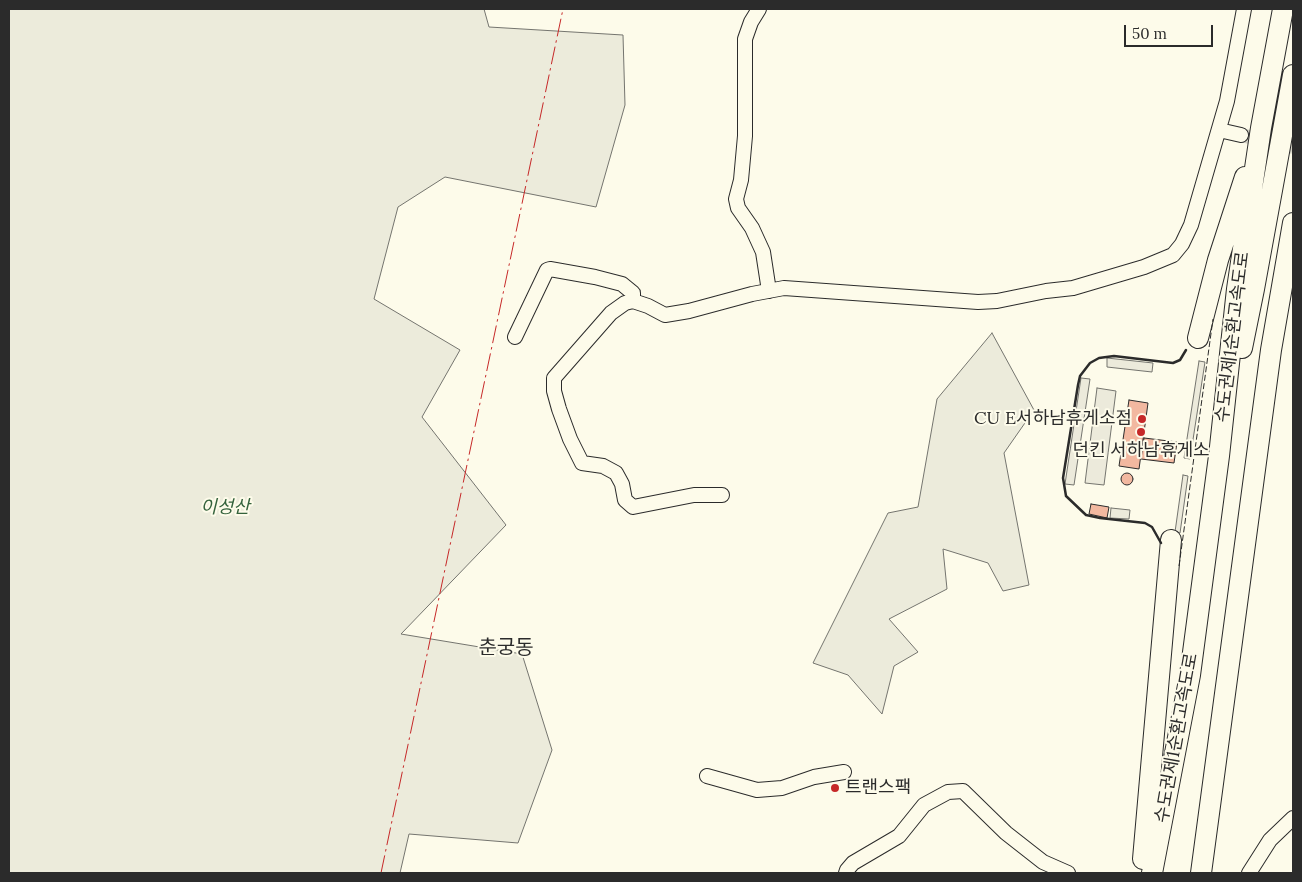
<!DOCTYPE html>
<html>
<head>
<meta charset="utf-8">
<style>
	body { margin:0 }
	#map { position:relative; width:1302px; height:882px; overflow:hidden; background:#fdfbea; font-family:Lora,serif }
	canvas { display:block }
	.frame { position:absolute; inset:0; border:10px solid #2b2b2b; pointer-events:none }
	.scale { position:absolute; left:1124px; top:25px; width:89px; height:22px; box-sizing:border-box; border:2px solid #2b2b2b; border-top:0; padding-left:6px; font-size:15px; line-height:18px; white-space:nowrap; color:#2b2b2b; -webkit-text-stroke:4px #fdfbea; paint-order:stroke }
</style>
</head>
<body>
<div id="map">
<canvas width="1302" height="882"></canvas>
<div class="frame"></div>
<div class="scale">50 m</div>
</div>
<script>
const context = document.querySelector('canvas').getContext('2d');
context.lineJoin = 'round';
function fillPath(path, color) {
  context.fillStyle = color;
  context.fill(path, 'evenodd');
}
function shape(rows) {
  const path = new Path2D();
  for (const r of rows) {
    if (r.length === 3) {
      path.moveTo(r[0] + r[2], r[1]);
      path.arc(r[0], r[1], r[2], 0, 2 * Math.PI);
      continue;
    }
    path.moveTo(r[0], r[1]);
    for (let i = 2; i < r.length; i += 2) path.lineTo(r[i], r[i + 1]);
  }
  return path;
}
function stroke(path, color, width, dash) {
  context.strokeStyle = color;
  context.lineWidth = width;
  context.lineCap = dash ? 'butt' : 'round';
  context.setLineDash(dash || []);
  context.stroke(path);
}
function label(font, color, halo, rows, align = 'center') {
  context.font = font + ' Lora,"Noto Sans KR",serif';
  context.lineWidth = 4;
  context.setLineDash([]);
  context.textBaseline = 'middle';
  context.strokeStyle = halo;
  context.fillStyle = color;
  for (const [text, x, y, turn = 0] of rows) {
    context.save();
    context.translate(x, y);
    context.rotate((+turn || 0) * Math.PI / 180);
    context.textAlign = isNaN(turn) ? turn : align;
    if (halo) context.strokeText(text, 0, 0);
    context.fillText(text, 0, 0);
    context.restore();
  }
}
const green = shape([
	[9,9,484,9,489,27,623,35,625,105,596,207,445,177,398,207,374,299,460,350,422,417,506,525,401,634,522,654,552,750,518,843,409,834,400,873,9,873,9,9],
	[992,333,1034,410,1004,453,1029,585,1003,591,988,563,943,549,947,589,889,619,918,652,894,666,882,714,848,675,813,663,888,513,918,507,937,399,992,333]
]);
const parking = shape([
	[1107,358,1153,363,1152,372,1107,367,1107,358],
	[1199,361,1205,362,1190,459,1184,458,1199,361],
	[1081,378,1090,379,1074,485,1065,484,1081,378],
	[1097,388,1116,391,1104,485,1085,483,1097,388],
	[1183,475,1188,476,1180,533,1175,532,1183,475],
	[1111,508,1130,510,1129,519,1110,518,1111,508]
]);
const building = shape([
	[1129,400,1148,403,1139,469,1119,466,1129,400],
	[1144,438,1177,442,1174,463,1141,459,1144,438],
	[1127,479,6],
	[1091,504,1109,507,1107,518,1089,514,1091,504]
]);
const minorTunnel = shape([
	[1241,135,1293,147]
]);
const minor = shape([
	[759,9,751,22,745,39,745,136,741,180,736,199,738,208,752,228,763,252,769,291],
	[1219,130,1241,135],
	[515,337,547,270,550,269,595,277,622,284,633,293,633,301],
	[722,495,694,495,633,507,625,500,622,484,616,473,603,466,582,463,570,439,559,409,554,391,554,378,611,313,625,303,633,301,648,306,665,315,689,311,752,294,784,288,978,302,997,301,1046,291,1073,288,1144,267,1173,255,1182,244,1191,225,1227,101,1244,9],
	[707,776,757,790,782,788,814,777,844,772],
	[846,873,847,870,853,863,899,836,924,805,948,792,963,791,1006,833,1043,862,1068,873],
	[1249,873,1270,840,1293,818]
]);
const highway = shape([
	[1198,338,1218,260,1245,177],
	[1242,348,1254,289,1293,75],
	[1143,859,1171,540],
	[1152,873,1190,675,1219,456,1237,289,1261,128,1283,9],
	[1201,873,1271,350,1293,223]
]);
const fence = shape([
	[1179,566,1213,319]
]);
const wall = shape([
	[1161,543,1152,527,1145,523,1100,518,1086,515,1066,496,1063,478,1078,385,1080,376,1090,363,1099,358,1114,356,1173,363,1180,360,1186,350]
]);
const power = shape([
	[381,873,563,9]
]);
const markers = [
	[1142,419,5,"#c62828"],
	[1141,432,5,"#c62828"],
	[835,788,5,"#c62828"]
];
const streetNames = [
	["수도권제1순환고속도로",1233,337,-83],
	["수도권제1순환고속도로",1177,738,-80]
];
const poiNames = [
	["CU E서하남휴게소점",1132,419],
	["던킨 서하남휴게소",1141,451,"center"],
	["트랜스팩",845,788,"left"]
];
const parkNames = [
	["이성산",225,508]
];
const quarterNames = [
	["춘궁동",506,648]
];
fillPath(green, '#ecebdb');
stroke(green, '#74746e', 1);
fillPath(parking, '#eceadb');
stroke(parking, '#74746e', 1);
fillPath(building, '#f2b8a0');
stroke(building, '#2b2b2b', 1);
stroke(minorTunnel, '#d3d1c4', 14, [14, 7]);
stroke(minor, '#2b2b2b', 16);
stroke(highway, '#2b2b2b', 22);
stroke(minor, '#fdfbea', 14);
stroke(highway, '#fdfbea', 20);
stroke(fence, '#2b2b2b', 1, [6, 2.5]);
stroke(wall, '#2b2b2b', 2.5);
stroke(power, '#c62828', 1, [18, 4, 2.5, 4]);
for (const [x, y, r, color] of markers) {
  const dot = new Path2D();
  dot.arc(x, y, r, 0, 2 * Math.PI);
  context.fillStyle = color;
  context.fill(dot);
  stroke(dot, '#fdfbea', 2);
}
label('18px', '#2b2b2b', '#fdfbea', streetNames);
label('18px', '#2b2b2b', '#fdfbea', poiNames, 'right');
label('italic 18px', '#34623c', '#fdfbea', parkNames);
label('20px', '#2b2b2b', '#fdfbea', quarterNames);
</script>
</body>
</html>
